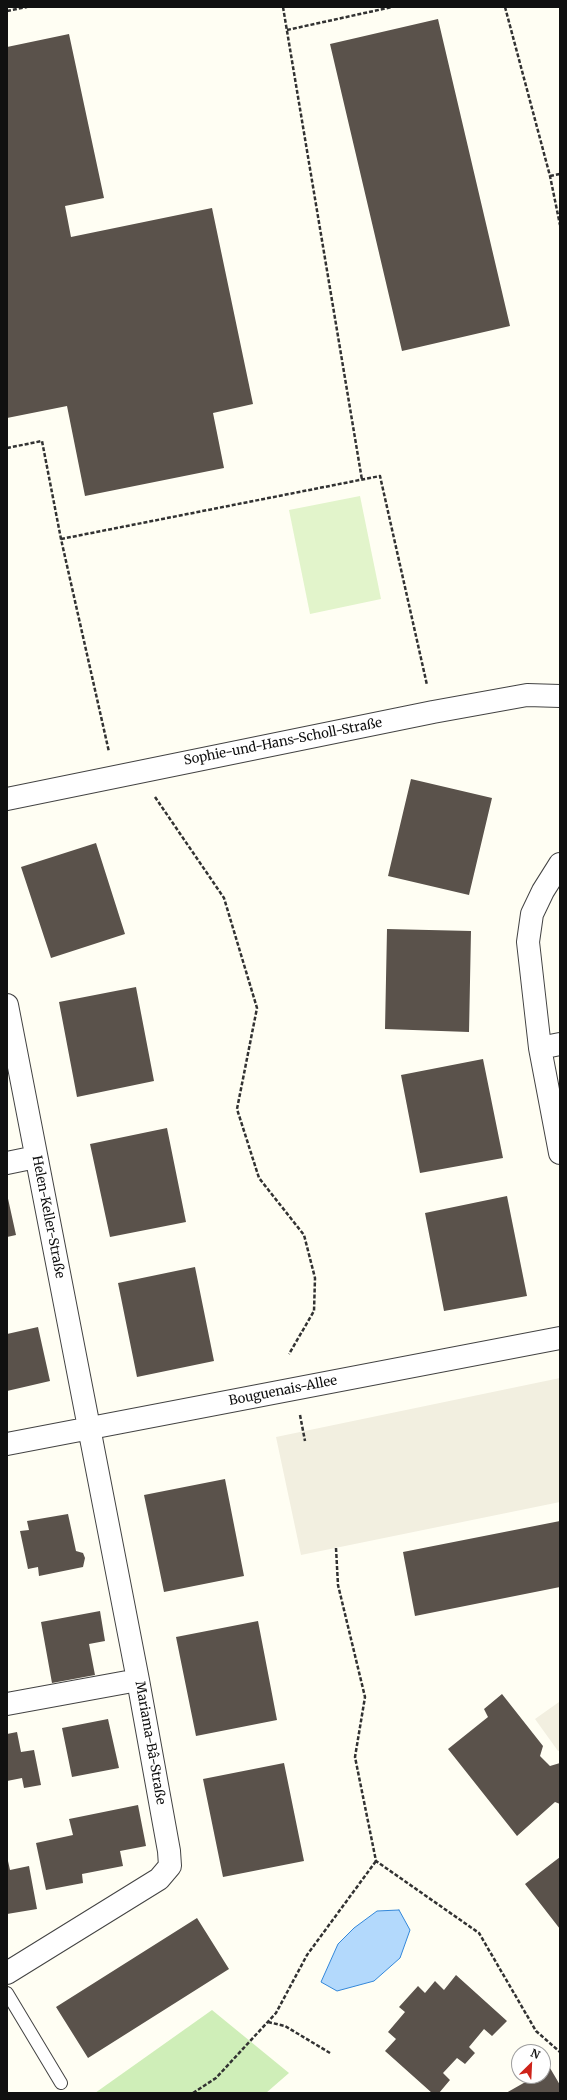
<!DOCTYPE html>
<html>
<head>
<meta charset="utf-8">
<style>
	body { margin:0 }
	#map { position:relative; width:567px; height:2100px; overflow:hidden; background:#fffef3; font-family:Merriweather,serif }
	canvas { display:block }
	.frame { position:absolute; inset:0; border:8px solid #101010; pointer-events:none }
	.north { position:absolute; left:511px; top:2044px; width:40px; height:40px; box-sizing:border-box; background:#fff; border:1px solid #9f9f9f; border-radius:50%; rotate:24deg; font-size:11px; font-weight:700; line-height:16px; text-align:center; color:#101010 }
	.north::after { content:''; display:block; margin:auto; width:14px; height:18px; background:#ce231a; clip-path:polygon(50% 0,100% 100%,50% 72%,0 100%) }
</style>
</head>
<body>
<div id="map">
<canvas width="567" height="2100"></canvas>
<div class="frame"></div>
<div class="north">N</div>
</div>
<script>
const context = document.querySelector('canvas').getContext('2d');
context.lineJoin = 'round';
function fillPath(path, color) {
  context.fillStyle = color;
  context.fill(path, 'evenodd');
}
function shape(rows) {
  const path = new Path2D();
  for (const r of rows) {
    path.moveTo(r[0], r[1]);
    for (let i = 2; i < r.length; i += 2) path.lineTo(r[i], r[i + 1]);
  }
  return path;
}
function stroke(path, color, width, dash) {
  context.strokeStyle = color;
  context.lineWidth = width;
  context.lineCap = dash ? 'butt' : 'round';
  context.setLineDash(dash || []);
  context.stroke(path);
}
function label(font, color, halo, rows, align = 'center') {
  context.font = font + ' Merriweather,serif';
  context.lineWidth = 4;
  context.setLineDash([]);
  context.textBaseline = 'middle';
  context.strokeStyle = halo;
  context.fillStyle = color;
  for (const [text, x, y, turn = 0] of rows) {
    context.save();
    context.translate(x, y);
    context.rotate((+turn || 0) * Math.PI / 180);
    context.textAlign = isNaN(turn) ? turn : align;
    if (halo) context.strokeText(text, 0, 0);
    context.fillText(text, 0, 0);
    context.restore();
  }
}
const green = shape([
	[212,2010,289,2073,266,2093,95,2093]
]);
const pitch = shape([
	[360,496,381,599,310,614,289,510]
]);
const plaza = shape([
	[560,1378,560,1502,301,1555,276,1437],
	[559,1702,560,1703,560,1751,558,1751,535,1719]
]);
const water = shape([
	[399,1910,410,1930,400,1958,374,1981,337,1991,321,1982,338,1944,354,1928,377,1911,399,1910]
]);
const building = shape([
	[438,19,510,326,402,351,330,44],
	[69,34,104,198,65,206,71,237,212,208,253,404,213,413,224,468,85,496,67,406,7,418,7,47],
	[411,779,492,798,469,895,388,876],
	[96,843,125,934,51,958,21,867],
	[387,929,471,931,469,1032,385,1029],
	[136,987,154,1081,77,1097,59,1002],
	[483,1059,503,1158,420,1173,401,1075],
	[167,1128,186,1222,110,1237,90,1144],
	[7,1194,16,1235,7,1237],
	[507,1196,527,1296,444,1311,425,1213],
	[195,1267,214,1361,137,1377,118,1283],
	[38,1327,50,1381,7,1391,7,1334],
	[225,1479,244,1576,164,1592,144,1495],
	[68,1514,76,1551,83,1553,85,1558,83,1567,39,1576,38,1567,28,1569,20,1531,29,1530,27,1521],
	[560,1521,560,1587,415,1616,403,1552],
	[100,1611,105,1641,89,1644,95,1675,52,1683,41,1622],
	[258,1621,277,1720,196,1736,176,1637],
	[502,1694,543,1746,540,1756,550,1766,560,1763,560,1804,555,1802,517,1836,448,1749,488,1717,484,1709],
	[108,1719,119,1768,72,1777,62,1728],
	[17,1732,21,1752,34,1750,41,1785,24,1788,22,1778,7,1781,7,1734],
	[284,1763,304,1861,223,1877,203,1779],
	[138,1805,146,1846,120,1851,123,1866,82,1874,83,1883,46,1890,36,1843,73,1835,69,1819],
	[560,1857,560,1929,525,1884],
	[8,1861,10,1870,29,1866,37,1909,7,1914],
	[197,1918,229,1969,88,2058,56,2007],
	[456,1975,507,2021,492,2036,484,2029,469,2047,475,2053,465,2064,457,2058,443,2073,450,2080,439,2093,432,2093,385,2051,396,2039,388,2032,405,2012,399,2007,418,1986,425,1993,435,1981,444,1990],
	[550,2068,560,2085,560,2093,506,2093,536,2076,543,2076,543,2072]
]);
const path = shape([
	[283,7,362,480],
	[505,7,550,176,560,225],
	[7,11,27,7],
	[287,30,392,7],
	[550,176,560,174],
	[7,448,42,441,61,539,109,752],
	[61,539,380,476,427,685],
	[155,797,224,898,257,1008,237,1109,259,1178,304,1235,315,1278,314,1311,289,1354],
	[300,1415,305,1441],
	[336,1548,338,1585,365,1697,355,1757,376,1861,479,1933,536,2031,560,2052],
	[268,2022,285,2026,330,2053],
	[193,2093,216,2078,276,2013,307,1955,376,1861]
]);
const lane = shape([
	[7,1993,61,2083]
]);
const street = shape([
	[7,799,433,712,527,695,560,696],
	[560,864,543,891,532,914,528,942,540,1048,560,1153],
	[7,1005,138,1680,169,1851,170,1866,159,1879,7,1973],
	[540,1048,560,1044],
	[7,1163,36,1157],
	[7,1444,560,1338],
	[7,1704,138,1680]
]);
const streetNames = [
	["Sophie-und-Hans-Scholl-Straße",283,742,-11],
	["Helen-Keller-Straße",48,1217,79],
	["Bouguenais-Allee",283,1391,-11],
	["Mariama-Bâ-Straße",150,1743,80]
];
fillPath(green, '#cfeeb8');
fillPath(pitch, '#e2f4cb');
fillPath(plaza, '#f2efe0');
fillPath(water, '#b3d9fc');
stroke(water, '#3387d9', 1);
fillPath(building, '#5a524b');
stroke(lane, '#434343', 14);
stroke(street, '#434343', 24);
stroke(path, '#323232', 2.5, [4, 2]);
stroke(lane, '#fff', 12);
stroke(street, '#fff', 22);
label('13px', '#101010', '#fff', streetNames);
</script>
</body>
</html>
